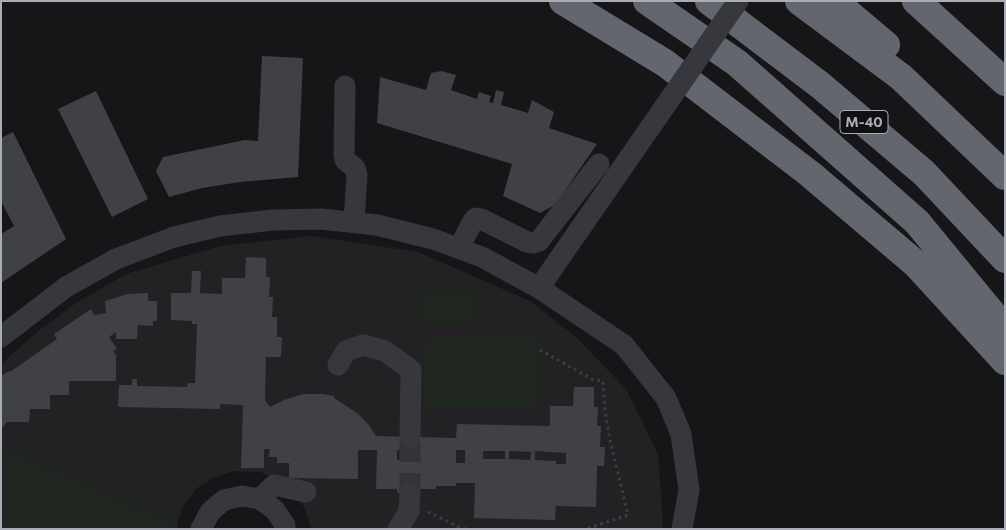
<!DOCTYPE html>
<html>
<head>
<meta charset="utf-8">
<style>
	body { margin:0 }
	#map { position:relative; width:1006px; height:530px; overflow:hidden; background:#161618; font-family:Commissioner,sans-serif }
	canvas { display:block }
	.frame { position:absolute; inset:0; border:2px solid #a8adb8; pointer-events:none }
</style>
</head>
<body>
<div id="map">
<canvas width="1006" height="530"></canvas>
<div class="frame"></div>
</div>
<script>
const context = document.querySelector('canvas').getContext('2d');
context.lineJoin = 'round';
function fillPath(path, color) {
  context.fillStyle = color;
  context.fill(path, 'evenodd');
}
function shape(rows) {
  const path = new Path2D();
  for (const r of rows) {
    path.moveTo(r[0], r[1]);
    for (let i = 2; i < r.length; i += 2) path.lineTo(r[i], r[i + 1]);
  }
  return path;
}
function stroke(path, color, width, dash) {
  context.strokeStyle = color;
  context.lineWidth = width;
  context.lineCap = dash ? 'butt' : 'round';
  context.setLineDash(dash || []);
  context.stroke(path);
}
function label(font, color, halo, rows, align = 'center') {
  context.font = font + ' Commissioner,sans-serif';
  context.lineWidth = 4;
  context.setLineDash([]);
  context.textBaseline = 'middle';
  context.strokeStyle = halo;
  context.fillStyle = color;
  for (const [text, x, y, turn = 0] of rows) {
    context.save();
    context.translate(x, y);
    context.rotate((+turn || 0) * Math.PI / 180);
    context.textAlign = isNaN(turn) ? turn : align;
    if (halo) context.strokeText(text, 0, 0);
    context.fillText(text, 0, 0);
    context.restore();
  }
}
const built = shape([
	[312,236,418,252,530,301,577,338,626,389,658,454,663,523,662,529,311,529,305,508,284,482,260,472,234,471,213,478,197,488,184,505,177,524,1,444,1,365,13,353,41,329,76,303,126,274,220,246]
]);
const green = shape([
	[477,289,476,325,419,326,420,290],
	[425,337,540,337,539,408,425,408],
	[1,444,177,524,177,529,1,529]
]);
const building = shape([
	[262,56,303,58,298,177,240,182,202,188,169,197,156,171,163,157,245,140,258,141],
	[441,71,456,75,451,90,477,99,479,92,491,96,489,102,493,103,496,90,504,92,501,105,528,113,532,100,554,112,549,128,597,144,555,205,540,213,503,196,512,164,377,123,380,77,426,90,431,73],
	[96,91,148,199,112,217,58,109],
	[13,132,66,239,1,283,1,234,14,226,1,201,1,138],
	[246,257,266,258,266,277,270,277,269,297,273,297,272,317,277,317,277,337,282,337,281,357,266,357,265,400,270,407,284,400,303,394,323,394,334,396,334,398,357,413,368,424,376,436,456,438,457,424,550,426,550,406,573,406,574,387,594,387,594,407,598,407,597,426,601,426,600,447,605,447,604,466,597,466,596,507,556,506,555,520,474,518,475,483,456,483,456,486,436,486,436,489,416,489,416,494,397,493,397,489,376,489,377,450,358,450,358,479,289,478,289,463,277,463,277,457,269,457,270,449,264,449,264,468,241,468,243,405,220,404,220,409,118,407,119,385,132,385,132,379,137,379,137,386,187,387,188,383,195,383,197,324,192,324,192,321,171,320,171,293,191,293,192,271,201,271,200,293,222,294,222,278,245,278],
	[397,450,410,450,409,460,397,460],
	[456,450,465,450,465,463,456,463],
	[483,451,505,451,505,459,483,459],
	[509,451,531,452,530,460,509,459],
	[535,451,566,453,566,464,556,464,556,461,535,460],
	[148,293,148,301,157,301,157,321,153,321,153,326,138,325,137,339,116,339,116,332,109,337,117,349,113,351,116,355,116,381,69,381,69,395,50,395,50,409,30,409,29,422,7,422,1,429,1,376,9,371,10,372,57,339,54,334,91,309,94,315,106,313,105,301,128,294]
]);
const minorTunnel = shape([
	[410,494,410,437]
]);
const path = shape([
	[540,350,592,379,603,381,605,410,610,440,628,515,586,529],
	[428,512,461,528,466,529]
]);
const minor = shape([
	[345,86,344,154,345,160,355,168,357,175,354,222],
	[459,248,473,221,476,218,481,219,527,242,533,243,539,241,599,164],
	[539,288,629,158],
	[1,337,66,287,116,259,174,237,220,226,273,220,321,219,377,225,433,239,482,257,539,288,624,345,666,398,681,434,689,490,682,529],
	[338,365,346,351,363,345,385,351,411,370,410,437],
	[260,499,274,485,306,492],
	[201,529,210,512,224,500,242,496,260,499,275,510,285,525,285,529],
	[398,529,409,511,410,494]
]);
const highway = shape([
	[563,1,665,63,810,174,916,264,1005,361],
	[647,1,737,63,917,222,1005,329],
	[709,1,820,85,924,173,1005,259],
	[799,1,901,77,1005,176],
	[834,1,886,45],
	[916,1,1005,82]
]);
const minorBridge = shape([
	[629,158,738,1]
]);
const shields = [
	[864,122,48]
];
const shieldNames = [
	["M-40",864,122]
];
fillPath(built, '#222225');
fillPath(green, '#1e261f');
fillPath(building, '#404145');
stroke(minorTunnel, '#333438', 21, [21, 11]);
stroke(path, '#3d3f44', 3, [2.5, 4]);
stroke(minor, '#37383d', 21);
stroke(highway, '#63666e', 28);
stroke(minorBridge, '#37383d', 21);
for (const [x, y, w] of shields) {
  const box = new Path2D();
  box.roundRect(x - w / 2, y - 11.5, w, 23, 4);
  context.fillStyle = '#111113';
  context.fill(box);
  stroke(box, '#a8adb8', 1);
}
label('bold 14px', '#a8adb8', null, shieldNames);
</script>
</body>
</html>
